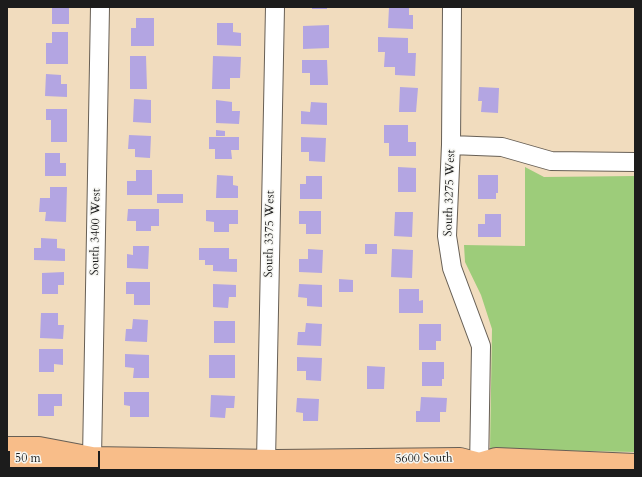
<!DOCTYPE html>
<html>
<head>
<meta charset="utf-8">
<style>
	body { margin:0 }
	#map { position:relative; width:642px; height:477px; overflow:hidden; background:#f1dcbe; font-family:Cardo,serif }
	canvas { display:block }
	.frame { position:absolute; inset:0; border:8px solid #1c1c1c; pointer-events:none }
	.scale { position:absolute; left:8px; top:451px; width:92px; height:18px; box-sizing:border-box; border:2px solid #1c1c1c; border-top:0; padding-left:5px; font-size:12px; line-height:14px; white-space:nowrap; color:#1c1c1c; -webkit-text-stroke:3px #f6f6f2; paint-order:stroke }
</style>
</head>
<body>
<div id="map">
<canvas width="642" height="477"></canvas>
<div class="frame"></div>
<div class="scale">50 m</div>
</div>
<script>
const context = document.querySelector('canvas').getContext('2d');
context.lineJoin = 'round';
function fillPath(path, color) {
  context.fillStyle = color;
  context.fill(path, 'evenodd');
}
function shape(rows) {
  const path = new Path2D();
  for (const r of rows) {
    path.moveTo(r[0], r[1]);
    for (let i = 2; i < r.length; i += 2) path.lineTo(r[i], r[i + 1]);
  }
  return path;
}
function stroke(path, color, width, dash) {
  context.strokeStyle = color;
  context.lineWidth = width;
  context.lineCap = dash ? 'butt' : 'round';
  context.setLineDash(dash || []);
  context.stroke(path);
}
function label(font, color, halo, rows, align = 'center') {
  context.font = font + ' Cardo,serif';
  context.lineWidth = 3;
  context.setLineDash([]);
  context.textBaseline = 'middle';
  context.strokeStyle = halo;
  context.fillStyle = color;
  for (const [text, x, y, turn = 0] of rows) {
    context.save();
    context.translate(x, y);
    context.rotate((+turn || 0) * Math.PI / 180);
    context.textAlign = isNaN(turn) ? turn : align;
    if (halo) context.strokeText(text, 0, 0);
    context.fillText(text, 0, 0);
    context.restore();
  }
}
const green = shape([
	[525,167,544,177,635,176,635,452,490,449,492,329,481,295,465,262,464,245,525,246]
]);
const building = shape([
	[52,7,69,7,69,24,52,24],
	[312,7,327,7,327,9,312,9],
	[389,7,409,7,409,15,413,15,413,29,388,28],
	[136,18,154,18,154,46,131,46,131,28,136,28],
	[217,23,233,23,233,32,241,33,241,46,217,45],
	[329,25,329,48,303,49,303,26],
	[52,32,68,32,68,64,46,64,46,43,52,43],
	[378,37,408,38,408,53,416,53,415,76,395,75,395,67,384,67,385,52,378,52],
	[130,56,146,56,147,89,130,89],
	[213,56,241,57,240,78,230,78,230,89,212,89],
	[302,60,327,60,328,85,310,85,310,73,302,73],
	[46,74,61,75,61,84,67,84,67,97,45,96],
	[400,87,418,88,416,112,399,112],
	[479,87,499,88,498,113,481,112,482,101,478,101],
	[134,99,151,100,151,123,133,122],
	[216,100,232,102,232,111,240,111,239,124,216,123],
	[311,102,327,103,327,125,301,124,301,111,310,112],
	[46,109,67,109,67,142,51,142,51,120,46,120],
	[384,125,408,125,408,142,416,142,416,156,389,156,389,143,384,143],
	[216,130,225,131,225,136,216,136],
	[129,135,151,136,150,158,135,157,135,149,128,149],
	[209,137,239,137,239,150,231,150,232,159,215,159,215,149,209,149],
	[301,137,326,138,325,162,309,161,309,152,301,152],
	[45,153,60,153,60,163,66,163,66,176,45,176],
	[398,167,416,168,416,192,398,192],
	[136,170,152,170,152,195,127,195,127,181,136,181],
	[217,175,233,176,233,185,238,186,238,198,216,198],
	[478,175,498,175,498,193,496,193,496,199,478,199],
	[306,176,322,176,322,199,300,199,300,184,306,184],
	[50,187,67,187,66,222,45,221,46,212,39,212,40,198,50,198],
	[157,194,183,194,183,203,157,203],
	[128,209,159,209,159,226,151,226,151,231,136,231,136,221,127,221],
	[206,210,238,210,238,224,229,224,229,232,214,232,214,222,206,221],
	[299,211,321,211,321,234,306,234,306,224,299,224],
	[395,212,413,212,412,237,394,236],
	[485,214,501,214,501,237,478,237,478,224,485,224],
	[41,238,57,239,57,248,65,249,65,261,34,260,34,248,41,248],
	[365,244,377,244,377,254,365,254],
	[133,246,149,246,148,269,127,268,127,254,133,255],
	[199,248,229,248,229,259,237,259,237,272,213,271,213,265,205,265,205,260,199,260],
	[308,249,323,250,322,273,299,272,299,259,308,259],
	[392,249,413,250,412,278,391,277],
	[64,272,64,285,58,285,58,294,42,294,42,273],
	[339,279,353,280,353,292,339,292],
	[126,282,150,282,150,305,134,305,134,294,126,294],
	[213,284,236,285,236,297,229,297,228,308,213,307],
	[299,284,322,285,322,307,307,306,307,298,298,297],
	[399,289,419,289,419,301,423,300,423,313,399,313],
	[41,313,58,313,58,325,64,325,63,339,40,338],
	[133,319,148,320,147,342,125,341,126,329,132,329],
	[214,321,235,321,235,343,214,343],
	[306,323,322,324,321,346,297,345,298,332,305,332],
	[419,324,441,324,441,341,436,341,436,350,419,350],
	[39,349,63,349,63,365,54,364,54,372,39,372],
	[125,354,149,355,149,378,133,378,134,368,125,367],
	[209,355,235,355,235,378,209,378],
	[297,357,322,358,321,381,306,380,306,371,297,371],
	[422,362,444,362,444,379,442,379,442,386,422,386],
	[367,366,385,367,384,389,367,389],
	[124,392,149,392,149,417,130,417,130,406,124,405],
	[38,394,62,394,62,406,54,406,54,416,38,416],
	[211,395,235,396,234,408,226,408,225,418,210,417],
	[421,397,447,398,446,412,440,412,440,422,416,422,416,411,420,411],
	[297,398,319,399,318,421,303,421,303,413,296,412]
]);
const minor = shape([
	[452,7,451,145,447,236,452,268,481,346,479,470],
	[451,145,502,147,551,161,635,162],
	[92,458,100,7],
	[266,461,275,7]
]);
const major = shape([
	[7,448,39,448,92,458,39,468,7,468],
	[92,458,277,461,460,459,479,464,496,459,635,465]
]);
const streetNames = [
	["South 3275 West",450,193,-88],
	["South 3400 West",96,232,-89],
	["South 3375 West",270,234,-89],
	["5600 South",424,459,-1]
];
fillPath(green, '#9dcc7a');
fillPath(building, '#b3a5e2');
stroke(minor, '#675f55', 20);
stroke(major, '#675f55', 24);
stroke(minor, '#fff', 18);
stroke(major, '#f8bd89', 22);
label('12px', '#1c1c1c', '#f6f6f2', streetNames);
</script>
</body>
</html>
